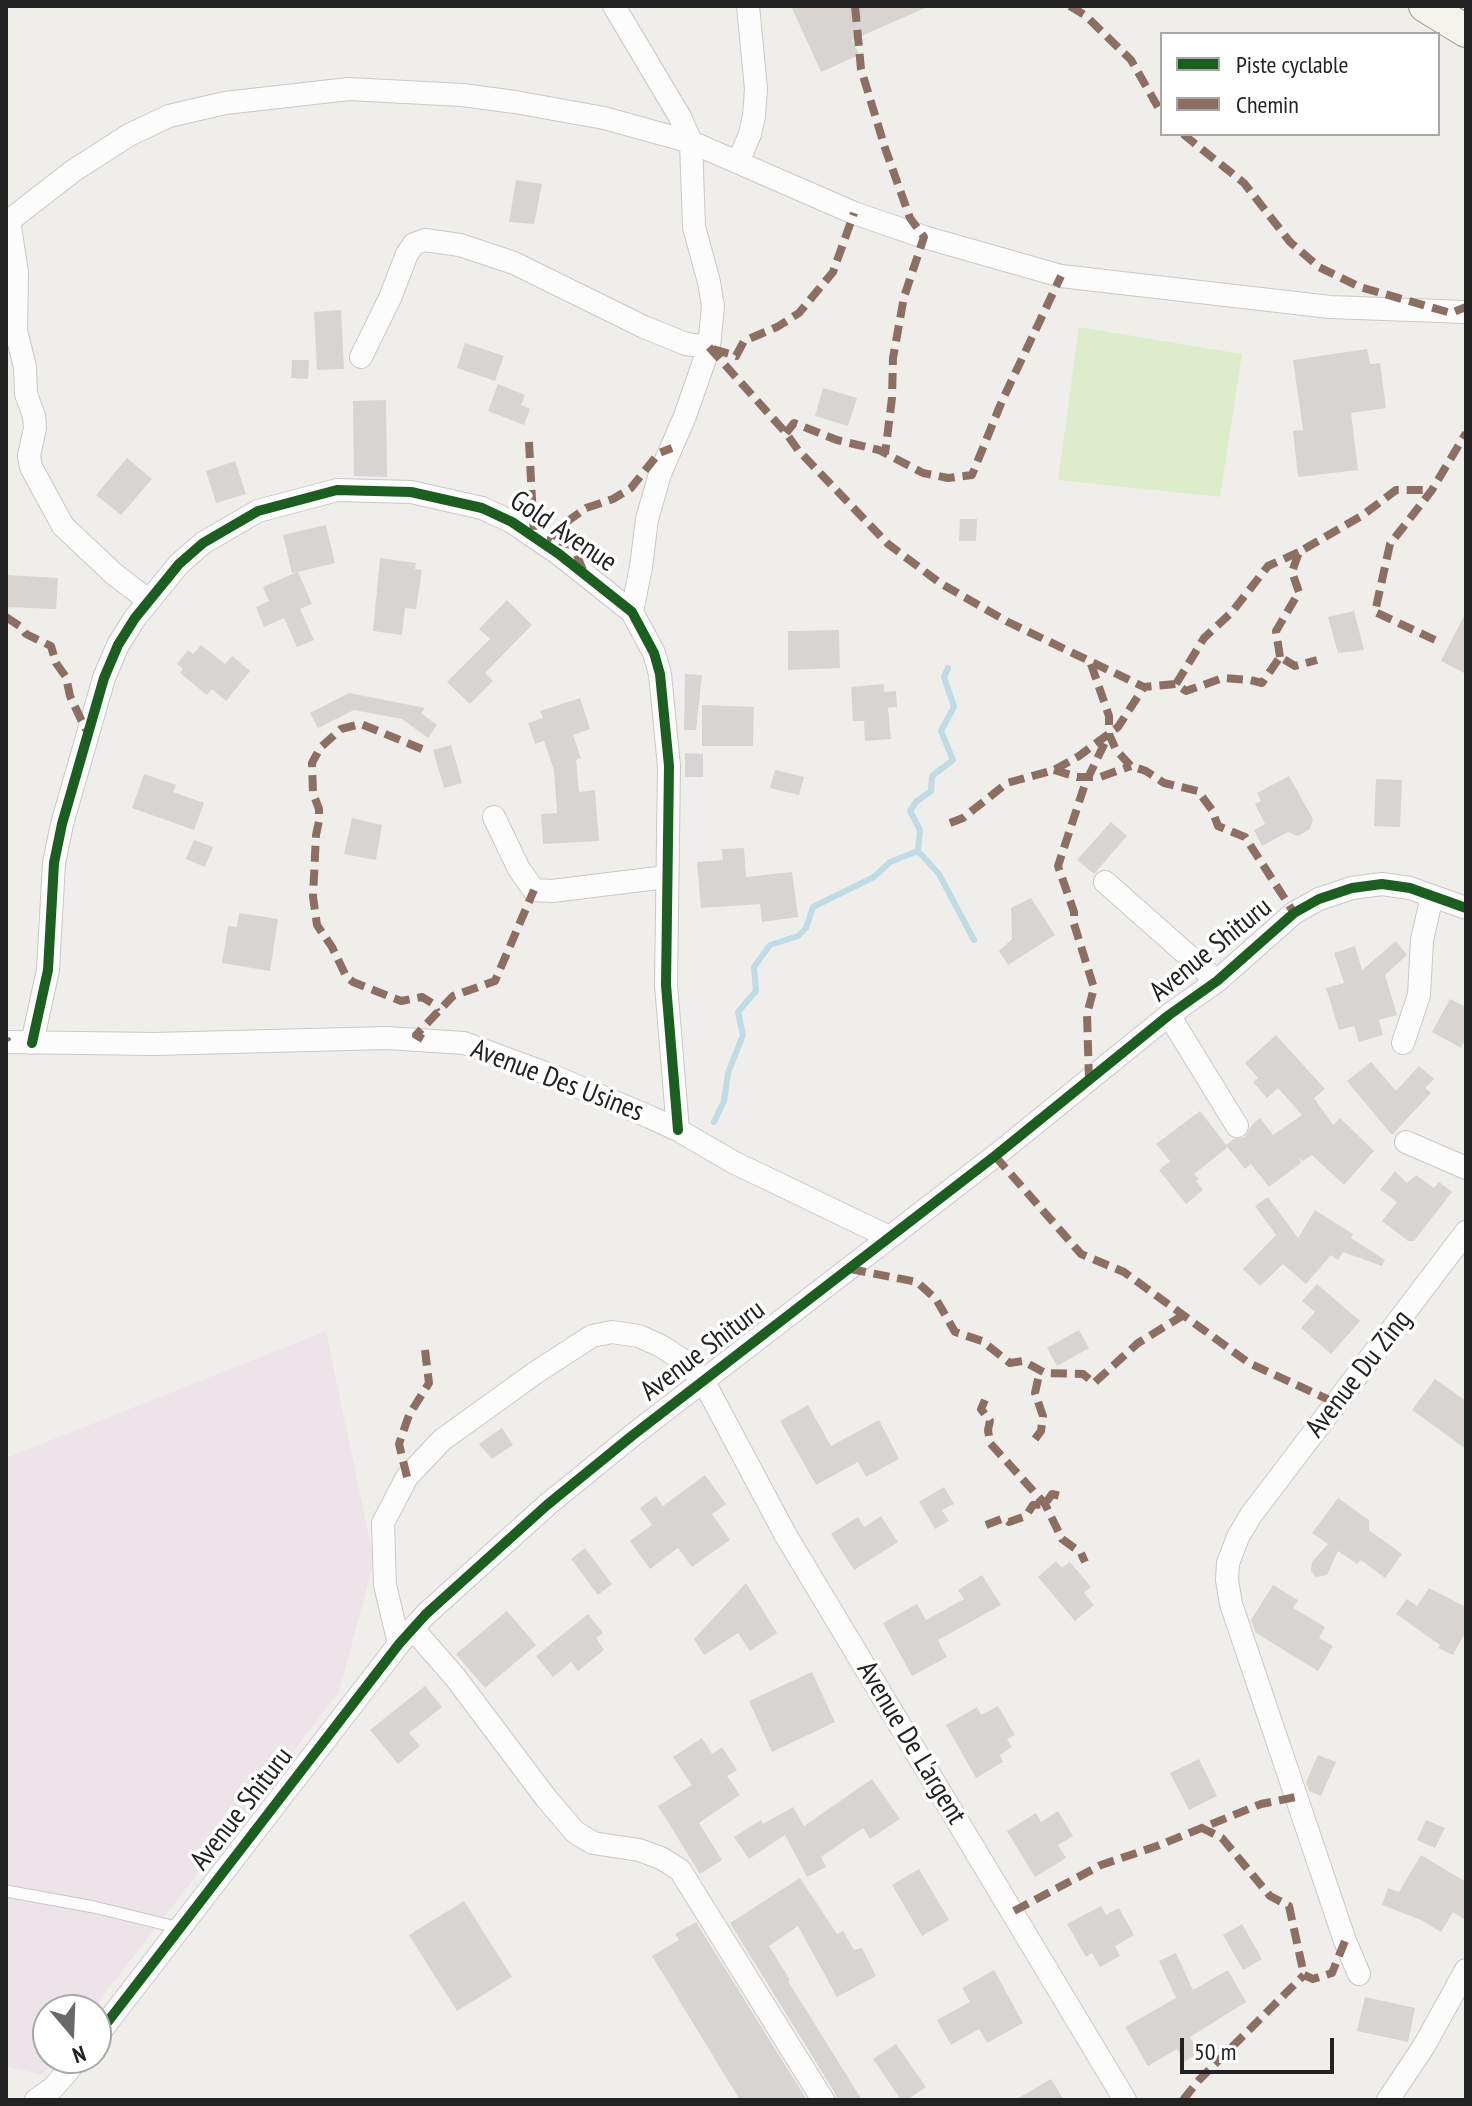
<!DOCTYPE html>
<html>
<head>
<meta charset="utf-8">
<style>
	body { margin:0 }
	#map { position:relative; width:1472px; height:2106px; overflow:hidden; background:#f0eeeb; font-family:"PT Sans Narrow",sans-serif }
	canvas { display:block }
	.frame { position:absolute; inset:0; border:8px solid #222; pointer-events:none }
	.legend { position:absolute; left:1160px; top:32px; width:280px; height:104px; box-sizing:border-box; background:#fff; border:2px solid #a7a7a7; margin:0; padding:10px 14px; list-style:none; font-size:24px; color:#222 }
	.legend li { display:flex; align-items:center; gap:16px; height:40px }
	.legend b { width:40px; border:2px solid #a7a7a7 }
	.north { position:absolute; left:32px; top:1994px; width:80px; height:80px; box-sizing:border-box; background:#fff; border:2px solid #a7a7a7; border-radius:50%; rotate:161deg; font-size:22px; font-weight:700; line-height:32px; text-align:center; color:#222 }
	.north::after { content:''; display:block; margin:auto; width:28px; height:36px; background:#6a6968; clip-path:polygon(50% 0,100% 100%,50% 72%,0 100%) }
	.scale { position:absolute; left:1180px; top:2038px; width:154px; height:36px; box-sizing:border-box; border:4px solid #222; border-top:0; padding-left:10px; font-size:24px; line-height:28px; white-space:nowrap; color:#222; -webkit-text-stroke:6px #fff; paint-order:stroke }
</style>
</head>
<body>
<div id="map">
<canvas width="1472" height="2106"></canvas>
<div class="frame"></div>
<ul class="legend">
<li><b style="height:10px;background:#1b5e20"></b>Piste cyclable</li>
<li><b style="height:10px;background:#8d6e63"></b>Chemin</li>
</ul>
<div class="north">N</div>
<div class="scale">50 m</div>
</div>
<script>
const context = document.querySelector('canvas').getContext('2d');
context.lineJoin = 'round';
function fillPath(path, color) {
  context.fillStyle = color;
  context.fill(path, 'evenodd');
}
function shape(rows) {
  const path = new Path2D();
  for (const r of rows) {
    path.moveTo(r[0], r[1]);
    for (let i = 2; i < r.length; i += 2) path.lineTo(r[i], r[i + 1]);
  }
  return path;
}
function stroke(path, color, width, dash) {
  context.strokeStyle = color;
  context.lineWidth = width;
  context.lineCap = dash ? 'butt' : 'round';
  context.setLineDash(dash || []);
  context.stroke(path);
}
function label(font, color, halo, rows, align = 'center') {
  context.font = font + ' "PT Sans Narrow",sans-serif';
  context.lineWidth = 7;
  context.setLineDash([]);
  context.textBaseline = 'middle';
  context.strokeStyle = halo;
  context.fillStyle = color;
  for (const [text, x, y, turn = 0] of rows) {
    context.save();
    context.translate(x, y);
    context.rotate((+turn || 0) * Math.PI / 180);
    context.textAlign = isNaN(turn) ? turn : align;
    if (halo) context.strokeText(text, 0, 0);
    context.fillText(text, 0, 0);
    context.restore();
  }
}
const industrial = shape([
	[326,1331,374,1561,339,1692,92,2010,48,2010,48,2058,55,2058,42,2075,6,2066,6,1458]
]);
const grass = shape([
	[1079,327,1242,354,1220,497,1058,480]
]);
const stream = shape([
	[918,851,939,874,974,940],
	[714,1122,724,1101,728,1073,743,1035,738,1012,756,991,754,967,770,945,798,936,806,928,813,907,874,877,890,862,918,851,920,830,910,811,916,802,931,791,932,776,953,760,941,731,954,707,944,677,948,668]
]);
const building = shape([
	[791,6,930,6,852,40,859,55,821,72],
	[516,180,542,184,534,224,509,222],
	[341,310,344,369,317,370,314,312],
	[465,343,504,356,495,381,457,368],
	[1367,349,1370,364,1380,363,1386,408,1351,413,1358,470,1298,477,1293,431,1303,430,1293,360],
	[292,360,309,360,308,379,291,378],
	[498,384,525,395,521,405,530,409,524,425,488,411],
	[823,388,857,398,848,426,815,416],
	[386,400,387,477,354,476,353,401],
	[127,458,152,479,121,515,96,495],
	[235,461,246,494,216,503,206,471],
	[960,519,977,519,976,541,959,541],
	[326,525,335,563,298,572,312,604,300,609,314,640,297,647,284,618,264,627,256,607,269,601,263,587,297,572,292,573,283,535],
	[380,558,416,563,415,569,422,570,416,609,405,608,402,635,373,631],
	[6,575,58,578,56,609,6,607],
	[507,600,532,625,485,673,493,681,470,704,447,682,490,639,479,629],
	[1354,611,1364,650,1338,653,1328,617],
	[1466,612,1466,674,1441,661],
	[839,630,840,668,788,670,788,631],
	[201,645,225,664,232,656,250,671,226,701,212,689,207,695,180,673,183,669,177,664,188,650,193,654],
	[685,674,702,675,696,730,684,730],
	[884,684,884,692,896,691,897,707,888,708,891,739,865,741,864,721,853,721,851,687],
	[349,693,425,708,421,713,437,725,428,738,402,719,354,710,318,728,310,713],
	[580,698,590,729,573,735,581,758,576,760,579,792,595,790,599,841,543,844,541,814,557,813,554,770,544,741,535,744,528,723,543,718,540,711],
	[702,705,754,707,753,746,702,746],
	[451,745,462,783,444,788,433,750],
	[685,753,703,754,703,777,685,777],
	[775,770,804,777,799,795,770,788],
	[144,774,176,785,173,792,204,803,194,830,132,808],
	[1289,776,1313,819,1310,829,1298,836,1288,832,1262,846,1254,830,1265,824,1255,804,1261,801,1257,793],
	[1376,779,1402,780,1400,827,1374,826],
	[352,818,382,825,376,860,344,854],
	[1111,822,1127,836,1094,874,1077,860],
	[194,840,213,847,205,867,186,859],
	[744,848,746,877,792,872,798,917,762,922,760,904,701,908,697,862,723,860,722,849],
	[1031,898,1055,935,1008,965,999,951,1012,939,1011,908],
	[239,913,278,919,270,971,222,963,228,926,237,927],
	[1396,941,1407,955,1385,975,1397,1015,1379,1020,1383,1035,1359,1042,1354,1026,1339,1030,1326,988,1344,983,1334,953,1355,946,1362,970],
	[1450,999,1466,1007,1466,1038,1461,1048,1432,1032],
	[1276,1035,1325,1089,1314,1098,1333,1125,1340,1118,1374,1151,1344,1185,1312,1155,1303,1161,1300,1158,1301,1163,1269,1187,1251,1164,1245,1169,1226,1145,1234,1139,1245,1137,1251,1126,1260,1118,1273,1135,1302,1115,1278,1088,1267,1098,1253,1082,1258,1078,1245,1063],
	[1371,1062,1396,1091,1419,1066,1434,1079,1425,1088,1431,1093,1392,1135,1347,1081],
	[1200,1111,1228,1147,1194,1174,1199,1179,1196,1181,1203,1190,1186,1204,1159,1170,1170,1161,1156,1144],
	[1395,1171,1407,1183,1416,1175,1434,1188,1439,1182,1452,1192,1414,1241,1408,1241,1382,1221,1397,1202,1380,1190],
	[1268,1197,1298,1238,1315,1210,1353,1234,1351,1238,1385,1260,1382,1266,1343,1252,1338,1260,1331,1255,1306,1284,1283,1264,1260,1286,1243,1269,1276,1235,1255,1206],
	[1317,1284,1360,1321,1331,1354,1301,1328,1315,1312,1302,1301],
	[1079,1330,1089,1348,1057,1366,1047,1348],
	[1435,1379,1466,1401,1466,1449,1412,1410],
	[808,1405,831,1446,879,1420,899,1459,866,1477,858,1462,816,1485,780,1421],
	[502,1428,513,1445,492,1459,479,1444],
	[705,1475,726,1504,712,1514,730,1540,692,1567,678,1548,650,1569,630,1541,652,1525,640,1508,656,1496,663,1506],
	[944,1487,954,1504,942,1510,949,1521,935,1529,919,1502],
	[1338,1498,1369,1520,1369,1530,1402,1554,1385,1578,1361,1560,1357,1564,1338,1551,1327,1575,1316,1577,1311,1571,1312,1562,1328,1544,1312,1533],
	[881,1516,898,1542,854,1570,831,1534,858,1517,864,1527],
	[585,1548,612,1584,598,1595,571,1559],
	[1056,1561,1062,1568,1070,1562,1091,1587,1084,1593,1094,1605,1075,1621,1038,1577],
	[982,1575,1001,1605,938,1640,947,1657,912,1676,883,1623,917,1604,926,1620,964,1599,958,1590],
	[746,1583,777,1633,750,1651,738,1633,704,1655,694,1639],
	[1273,1585,1298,1600,1293,1608,1325,1627,1319,1638,1333,1646,1318,1671,1256,1633,1251,1620],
	[1429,1588,1466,1607,1466,1631,1453,1655,1438,1648,1440,1645,1396,1614,1407,1599,1417,1606],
	[507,1611,536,1645,485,1688,456,1654],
	[588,1614,603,1633,596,1638,604,1650,578,1671,571,1662,553,1677,536,1656],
	[812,1672,835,1722,772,1752,749,1701],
	[425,1686,442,1707,409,1733,420,1746,398,1764,370,1730],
	[998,1706,1015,1735,1007,1739,1012,1747,1000,1755,1003,1762,976,1778,946,1725,977,1707,981,1715],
	[702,1738,712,1754,722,1747,737,1770,727,1776,740,1795,699,1823,722,1860,700,1874,658,1806,692,1785,673,1757],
	[1318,1755,1336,1762,1321,1796,1309,1791,1306,1782],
	[1199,1759,1217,1796,1189,1810,1170,1773],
	[872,1779,900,1819,870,1839,863,1828,821,1857,826,1867,807,1877,785,1835,749,1859,734,1837,761,1820,763,1824,793,1807,804,1826],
	[1058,1811,1073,1836,1058,1845,1066,1858,1035,1877,1007,1831,1036,1813,1041,1822],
	[1426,1820,1445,1828,1435,1848,1417,1840],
	[1421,1855,1466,1882,1466,1920,1453,1912,1441,1932,1421,1920,1382,1905,1388,1888,1399,1892],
	[919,1869,949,1920,922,1936,892,1885],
	[800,1878,837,1934,843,1931,854,1950,862,1948,876,1976,837,1997,798,1926,769,1946,790,1980,788,1981,862,2100,837,2100,835,2093,730,1923],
	[464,1901,512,1977,457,2011,409,1935],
	[1101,1906,1106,1915,1119,1908,1134,1935,1115,1946,1120,1956,1100,1967,1092,1953,1086,1957,1067,1924],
	[696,1922,807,2100,740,2100,652,1956,679,1940,675,1934],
	[1242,1924,1262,1959,1243,1970,1223,1935],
	[1176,1953,1193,1990,1228,1970,1246,2002,1190,2037,1199,2053,1184,2062,1177,2049,1148,2066,1125,2027,1176,1998,1159,1961],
	[994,1970,1023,2023,987,2043,979,2029,951,2045,937,2020,970,2002,962,1988],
	[1365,1997,1415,2008,1408,2042,1357,2031],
	[896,2044,926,2087,907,2100,901,2100,873,2059],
	[1051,2079,1064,2100,1015,2100]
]);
const lane = shape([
	[6,1891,94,1907,180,1928]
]);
const street = shape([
	[614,6,680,117,691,142,694,227,709,282,713,306,709,347,685,416,660,474,647,519,641,567,632,612],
	[738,162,750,134,754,116,756,89,748,6],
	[9,220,17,273,16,331,25,367,26,394,34,416,35,428,29,456,31,467,63,526,114,574,148,600],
	[6,223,73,171,129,135,169,116,225,103,349,89,462,95,515,102,604,118,691,142,854,213,924,237,1061,276,1330,307,1466,312],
	[361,357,390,298,407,254,414,244,425,240,460,245,514,263,644,327,686,344,709,347],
	[494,817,519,869,534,890,552,891,666,877],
	[1105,882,1217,981],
	[1169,1015,1237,1126],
	[6,1042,154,1044,387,1038,464,1043,548,1074,650,1117,678,1130,733,1162,889,1237],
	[32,1043,48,970,54,863,62,824,104,678,118,645,135,618,179,564,203,543,258,511,337,490,411,492,482,508,512,522,559,554,632,612,654,653,660,674,669,766,666,985,678,1130],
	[1403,1043,1419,995,1422,940,1432,896],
	[1406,1142,1466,1168],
	[413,1629,455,1677,546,1798,575,1832,593,1843,639,1850,661,1858,680,1870,823,2100],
	[399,1644,385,1585,383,1523,407,1477,442,1440,535,1373,592,1336,612,1332,639,1336,661,1346,687,1363,704,1382,785,1534,1125,2100],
	[1359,1974,1345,1941,1231,1604,1227,1580,1228,1563,1238,1537,1251,1515,1466,1232],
	[96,2037,399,1644,426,1614,547,1505,633,1435,995,1156,1169,1015,1217,981,1294,913,1319,899,1352,888,1382,884,1410,888,1466,908],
	[36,2100,53,2088,79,2058],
	[1388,2100,1424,2046,1466,1970]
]);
const secondary = shape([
	[1425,6,1466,31]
]);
const quiet = shape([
	[855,6,861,69,885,148,910,218,924,237,904,297,893,358,892,398,885,454],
	[1070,6,1086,16,1131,60,1162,114],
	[1183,134,1244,183,1290,242,1319,267,1360,287,1451,313,1466,307],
	[709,347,786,433,798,450,888,544,940,583,1008,622,1144,687,1176,684,1186,691,1223,678,1250,680,1262,683,1280,657,1295,666,1317,660],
	[713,349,736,356,744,341,777,327,799,313,833,272,854,213],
	[786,433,794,423,837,440,879,450,923,473,948,478,972,475,1002,401,1061,276],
	[529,442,534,537],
	[583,570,573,546,551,538,558,528,586,508,613,499,631,488,659,453,672,448],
	[6,617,21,627,26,634,51,646,56,663,66,677,70,696,85,728,91,732],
	[1435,640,1375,612,1390,544,1432,490,1466,433],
	[1280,657,1276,631,1299,592,1292,572,1299,552,1363,515,1396,490,1432,490],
	[1091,664,1109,716,1109,734,1116,750,1131,766,1146,771,1164,783,1198,791,1212,810,1218,826,1245,837,1294,913],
	[1176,684,1204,638,1232,612,1268,566,1299,552],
	[422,749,361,724,341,729,320,748,312,763,313,793,319,809,319,821,316,835,313,897,317,925,332,947,346,976,353,982,401,1001,422,997,432,1003,437,1012],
	[1054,770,1077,777,1100,777,1131,766],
	[950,823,963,818,1007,783,1054,770,1079,756,1118,727,1144,687],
	[6,1039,8,1042],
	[423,1039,416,1035,453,996,495,981,534,890],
	[1089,1080,1087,1014,1094,988,1074,924,1074,912,1058,866,1085,784,1109,734],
	[995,1156,1081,1254,1124,1272,1249,1363,1336,1403],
	[850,1269,917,1282,936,1299,955,1332,982,1341,1010,1363,1023,1361,1045,1373,1083,1374,1094,1383,1138,1343,1182,1316],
	[985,1400,981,1409,990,1421,988,1430,990,1443,1045,1504,1062,1539,1081,1553,1085,1562],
	[1035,1439,1041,1431,1043,1416,1035,1393,1040,1370],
	[407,1477,399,1444,409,1415,429,1383,425,1350],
	[986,1525,1004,1518,1009,1522,1026,1516,1033,1505,1045,1504,1052,1494,1060,1496,1063,1490],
	[1200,1827,1222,1838,1270,1896,1289,1906,1304,1975,1313,1979,1332,1973,1345,1941],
	[1014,1911,1101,1865,1157,1846,1261,1804,1296,1797],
	[1183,2100,1199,2080,1304,1975]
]);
const cycleway = shape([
	[32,1043,48,970,54,863,62,824,104,678,118,645,135,618,179,564,203,543,258,511,337,490,411,492,482,508,512,522,559,554,632,612,654,653,660,674,669,766,666,985,678,1130],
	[96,2037,399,1644,426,1614,547,1505,633,1435,995,1156,1169,1015,1217,981,1294,913,1319,899,1352,888,1382,884,1410,888,1466,908]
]);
const streetNames = [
	["Gold Avenue",563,532,34],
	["Avenue Shituru",1211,950,-39],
	["Avenue Des Usines",557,1081,21],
	["Avenue Shituru",703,1351,-37],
	["Avenue Du Zing",1359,1374,-52],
	["Avenue De L'argent",911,1743,59],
	["Avenue Shituru",242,1809,-52]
];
fillPath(industrial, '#ede4e9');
fillPath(grass, '#ddeccb');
stroke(stream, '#bfdbe3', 6);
fillPath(building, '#d7d4d2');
stroke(lane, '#c9c8c7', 13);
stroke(street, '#c9c8c7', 24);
stroke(secondary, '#999a82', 34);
stroke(lane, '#fdfcfc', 11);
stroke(street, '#fdfcfc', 22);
stroke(secondary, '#f4f4ed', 32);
stroke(quiet, '#8d6e63', 8, [16, 8]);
stroke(cycleway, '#1b5e20', 10);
label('28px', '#222', '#fff', streetNames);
</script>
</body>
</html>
